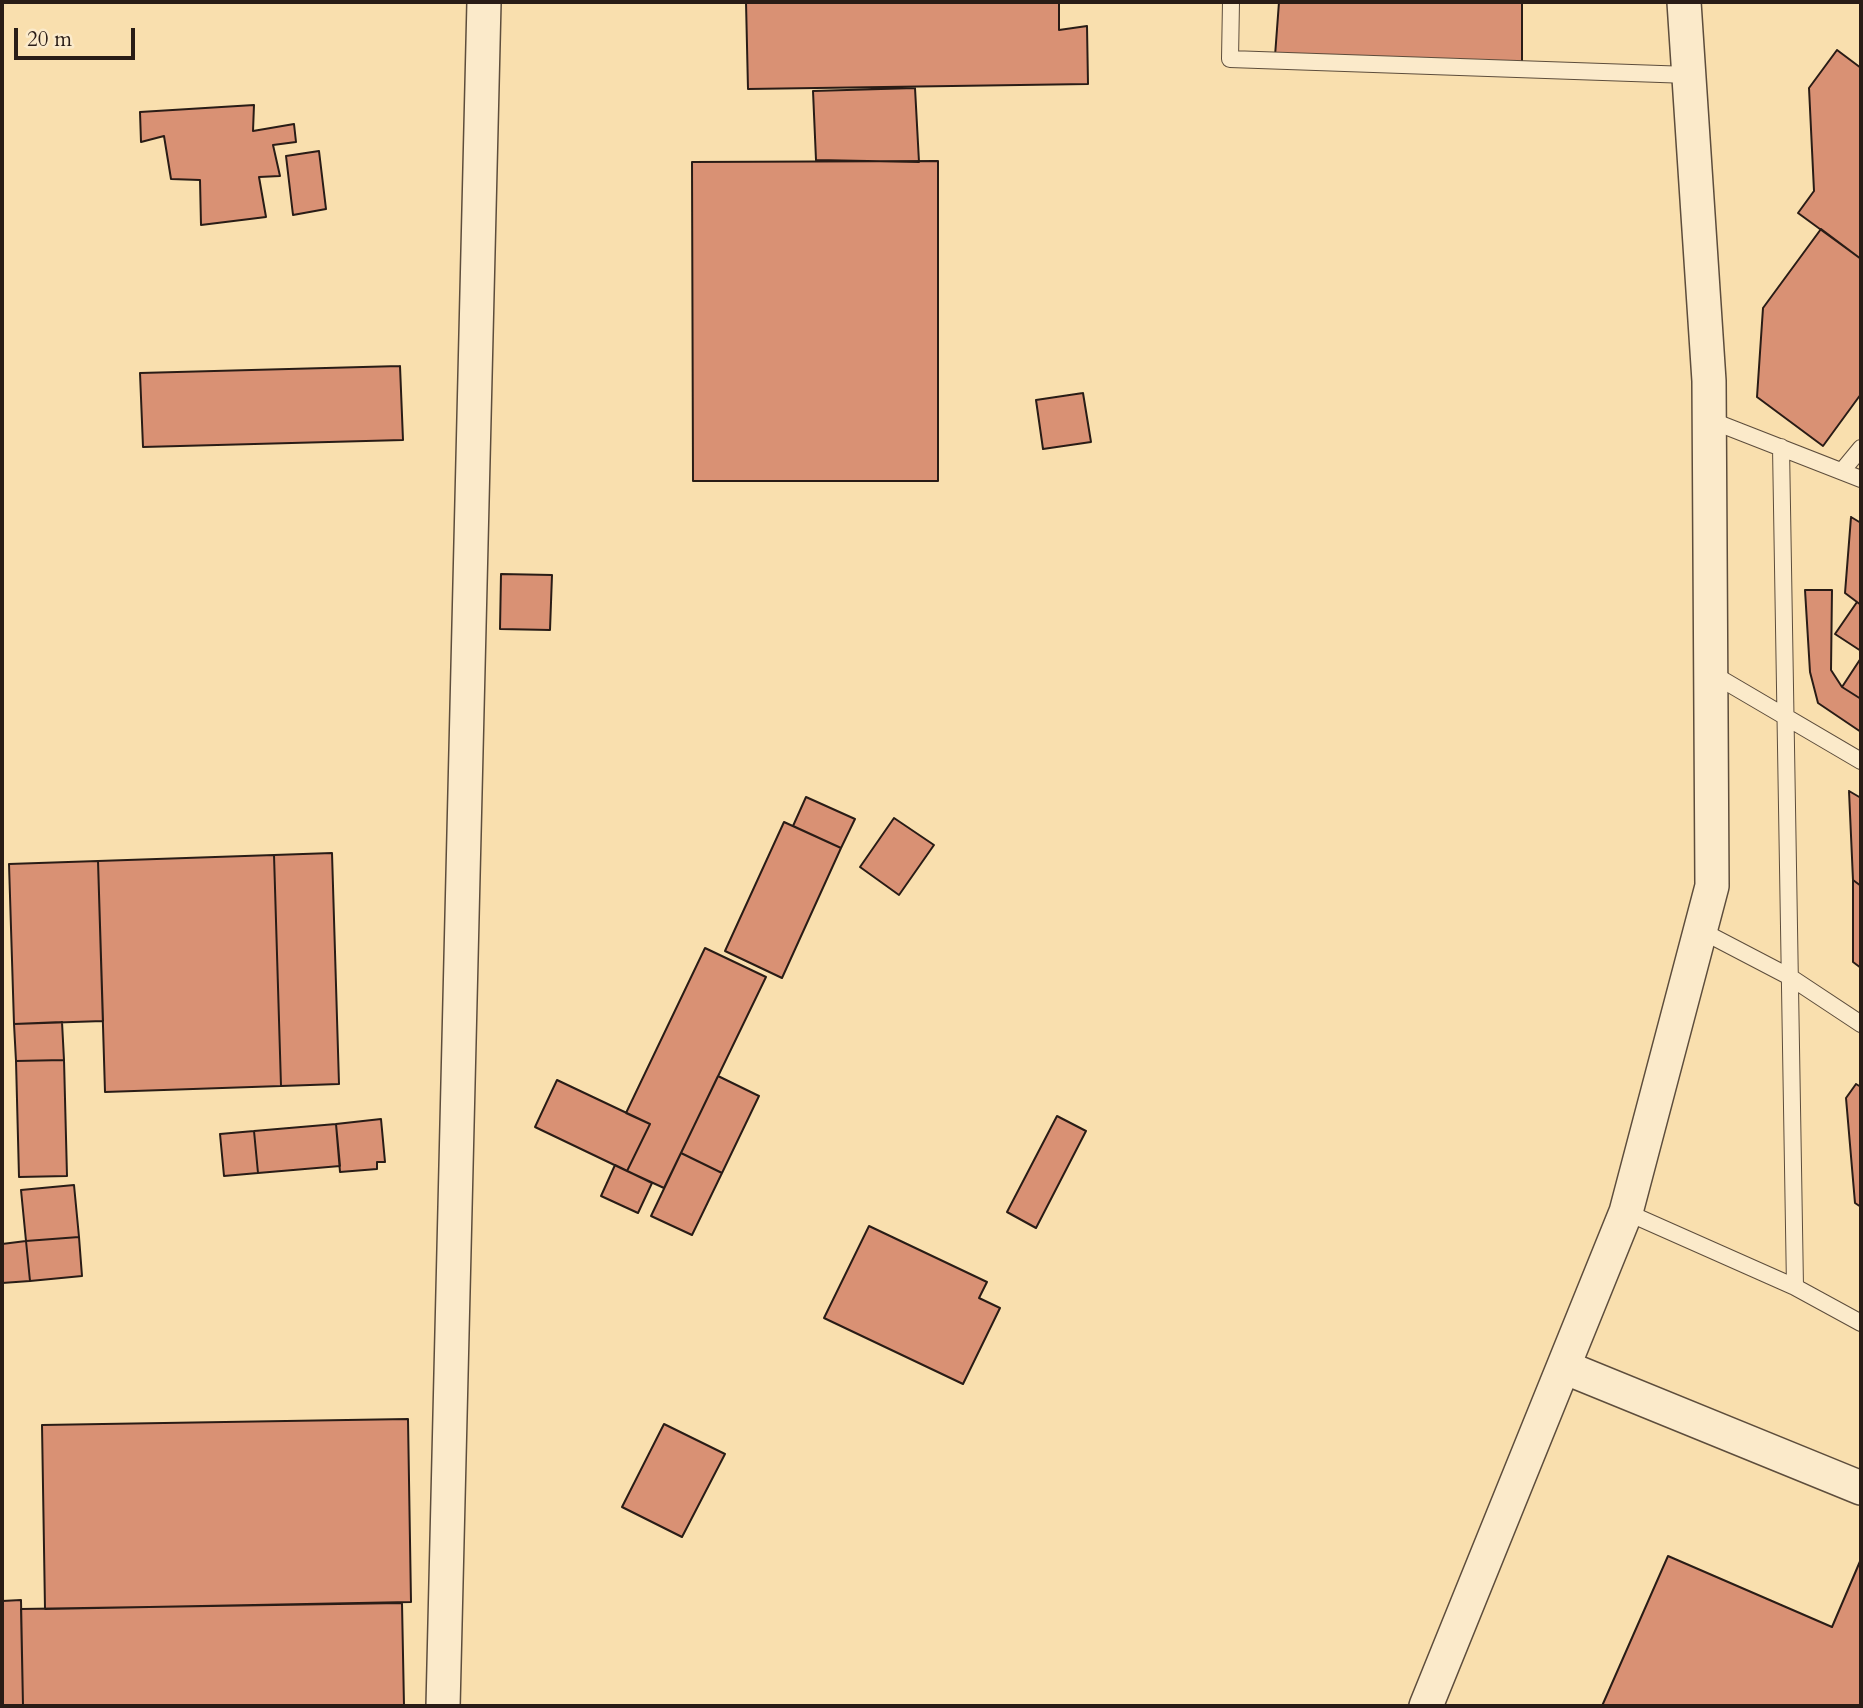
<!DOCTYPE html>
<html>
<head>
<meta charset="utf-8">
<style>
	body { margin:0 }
	#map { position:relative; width:1863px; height:1708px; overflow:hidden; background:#f9dfae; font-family:Cardo,serif }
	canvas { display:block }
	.frame { position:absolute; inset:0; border:4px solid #291c16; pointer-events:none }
	.scale { position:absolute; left:14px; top:28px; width:121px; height:32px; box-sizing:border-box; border:4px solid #291c16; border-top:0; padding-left:9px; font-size:21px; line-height:24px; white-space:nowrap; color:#291c16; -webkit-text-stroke:5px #fbeaca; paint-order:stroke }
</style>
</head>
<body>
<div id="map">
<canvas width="1863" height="1708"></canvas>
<div class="frame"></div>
<div class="scale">20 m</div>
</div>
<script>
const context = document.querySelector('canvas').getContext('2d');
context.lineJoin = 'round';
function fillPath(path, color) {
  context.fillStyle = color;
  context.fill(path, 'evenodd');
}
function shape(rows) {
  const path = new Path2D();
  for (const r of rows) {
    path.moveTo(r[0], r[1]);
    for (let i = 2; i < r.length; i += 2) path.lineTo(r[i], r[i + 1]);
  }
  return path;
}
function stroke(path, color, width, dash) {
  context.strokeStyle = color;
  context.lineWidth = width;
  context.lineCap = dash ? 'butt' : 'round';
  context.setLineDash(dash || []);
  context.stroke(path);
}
const building = shape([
	[746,2,1059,2,1059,30,1087,26,1088,84,748,89,746,2],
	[1279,2,1522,2,1522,65,1275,56,1279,2],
	[1837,50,1861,68,1861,259,1798,213,1814,191,1809,88,1837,50],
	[915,88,919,162,816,160,813,91,915,88],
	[254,105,253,131,294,124,296,142,273,145,280,176,259,177,266,217,201,225,200,180,171,179,164,136,141,142,140,112,254,105],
	[319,151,326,209,293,215,286,156,319,151],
	[938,161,938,481,693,481,692,162,938,161],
	[1821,229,1861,259,1861,394,1823,446,1757,397,1763,308,1821,229],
	[400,366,403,440,143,447,140,373,400,366],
	[1083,393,1091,442,1043,449,1036,400,1083,393],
	[1851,517,1861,523,1861,605,1845,593,1851,517],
	[501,574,552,575,550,630,500,629,501,574],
	[1805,590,1832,590,1831,670,1842,687,1861,699,1861,732,1818,703,1810,672,1805,590],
	[1857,602,1861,605,1861,651,1835,634,1857,602],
	[1861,658,1861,699,1842,687,1861,658],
	[1849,791,1861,798,1861,886,1853,880,1849,791],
	[806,797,855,819,841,848,793,826,806,797],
	[894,818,934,845,899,895,860,867,894,818],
	[784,822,841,848,782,978,725,951,784,822],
	[332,853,339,1084,281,1086,274,855,332,853],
	[274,855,281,1086,105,1092,98,861,274,855],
	[98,861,103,1021,14,1024,9,864,98,861],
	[1853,880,1861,886,1861,968,1853,962,1853,880],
	[705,948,766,977,664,1188,627,1171,650,1124,626,1113,705,948],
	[62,1022,64,1060,16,1061,14,1024,62,1022],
	[64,1060,67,1176,19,1177,16,1061,64,1060],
	[718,1076,759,1096,722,1173,681,1153,718,1076],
	[557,1080,650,1124,627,1171,535,1127,557,1080],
	[1856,1084,1861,1087,1861,1207,1855,1203,1846,1098,1856,1084],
	[1057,1116,1086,1131,1036,1228,1007,1212,1057,1116],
	[381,1119,385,1162,377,1162,377,1169,340,1172,336,1124,381,1119],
	[336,1124,340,1166,258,1173,254,1131,336,1124],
	[254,1131,258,1173,224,1176,220,1134,254,1131],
	[681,1153,722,1173,692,1235,651,1216,681,1153],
	[615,1165,652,1183,638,1213,601,1196,615,1165],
	[74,1185,79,1237,26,1241,21,1190,74,1185],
	[869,1226,987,1282,979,1298,1000,1308,963,1384,824,1318,869,1226],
	[79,1237,82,1276,30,1281,26,1241,79,1237],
	[26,1241,30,1281,2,1283,2,1244,26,1241],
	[408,1419,411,1602,45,1609,42,1425,408,1419],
	[664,1424,725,1454,682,1537,622,1507,664,1424],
	[1668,1556,1832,1627,1861,1559,1861,1706,1602,1706,1668,1556],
	[21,1600,23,1706,2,1706,2,1601,21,1600],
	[402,1603,404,1706,23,1706,21,1609,402,1603]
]);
const service = shape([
	[1231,2,1230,59,1689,75],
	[1710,420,1861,479],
	[1781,447,1795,1287,1861,1323],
	[1842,471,1861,448],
	[1711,673,1861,761],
	[1700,930,1790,977,1861,1024],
	[1626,1212,1795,1287]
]);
const minor = shape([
	[1564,1367,1861,1488],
	[443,1706,484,2],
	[1426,1706,1626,1212,1712,886,1709,381,1684,2]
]);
fillPath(building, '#d99174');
stroke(building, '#291c16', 2);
stroke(service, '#5d4d3c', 18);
stroke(minor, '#5d4d3c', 36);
stroke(service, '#fbeaca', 16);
stroke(minor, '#fbeaca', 33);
</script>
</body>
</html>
